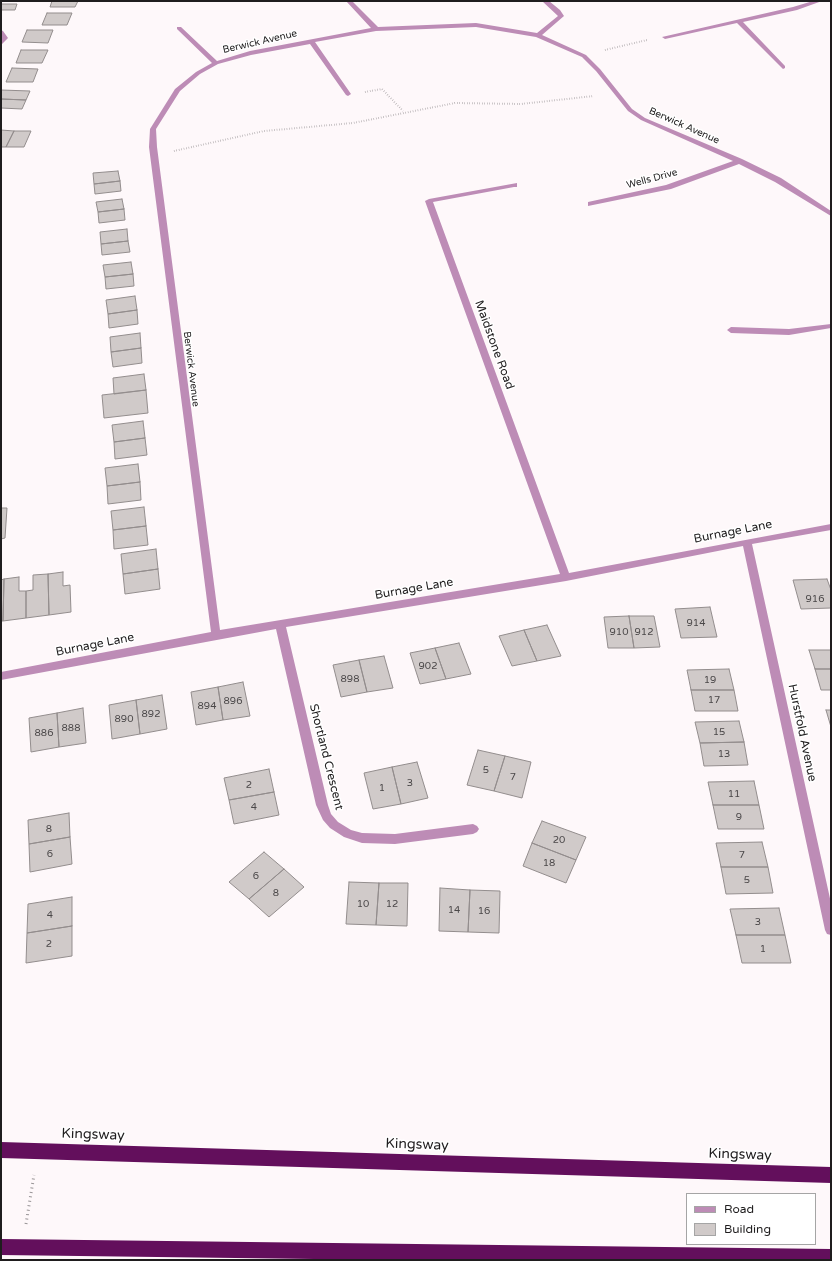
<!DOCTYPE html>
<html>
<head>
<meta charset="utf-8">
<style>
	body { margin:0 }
	#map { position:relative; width:832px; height:1261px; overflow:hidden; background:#fef8fa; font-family:"Varela Round",sans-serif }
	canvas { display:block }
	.frame { position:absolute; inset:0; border:2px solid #1f1d1e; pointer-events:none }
	.legend { position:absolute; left:686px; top:1193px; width:130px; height:52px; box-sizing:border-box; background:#fff; border:1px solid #a5a5a5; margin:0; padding:5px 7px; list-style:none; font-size:12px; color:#1f1d1e }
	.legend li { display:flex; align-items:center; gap:8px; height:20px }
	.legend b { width:20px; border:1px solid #a5a5a5 }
</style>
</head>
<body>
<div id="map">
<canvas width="832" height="1261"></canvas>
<div class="frame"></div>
<ul class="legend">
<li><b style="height:5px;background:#bd8cb6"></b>Road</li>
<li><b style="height:11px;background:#d0cac9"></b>Building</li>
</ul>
</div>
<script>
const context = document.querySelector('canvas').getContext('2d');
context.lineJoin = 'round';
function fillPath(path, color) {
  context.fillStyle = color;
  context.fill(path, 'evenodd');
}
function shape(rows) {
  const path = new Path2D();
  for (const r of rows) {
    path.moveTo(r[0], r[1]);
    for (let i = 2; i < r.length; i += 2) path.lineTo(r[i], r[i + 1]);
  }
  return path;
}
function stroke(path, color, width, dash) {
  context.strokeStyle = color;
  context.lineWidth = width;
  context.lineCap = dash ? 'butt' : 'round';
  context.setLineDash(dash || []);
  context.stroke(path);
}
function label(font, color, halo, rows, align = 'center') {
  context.font = font + ' "Varela Round",sans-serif';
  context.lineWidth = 3;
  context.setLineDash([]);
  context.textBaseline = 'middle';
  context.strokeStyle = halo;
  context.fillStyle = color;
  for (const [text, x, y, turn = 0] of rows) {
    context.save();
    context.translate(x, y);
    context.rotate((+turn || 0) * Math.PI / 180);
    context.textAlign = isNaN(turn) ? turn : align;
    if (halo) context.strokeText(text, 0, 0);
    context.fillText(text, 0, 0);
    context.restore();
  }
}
const building = shape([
	[52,1,78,1,75,7,50,7,52,1],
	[1,4,17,4,15,10,1,10,1,4],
	[47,13,72,13,67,25,42,25,47,13],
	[27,30,53,30,48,43,22,42,27,30],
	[21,50,48,50,42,63,16,63,21,50],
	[12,68,38,69,33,82,6,82,12,68],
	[1,90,30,91,26,100,1,99,1,90],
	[1,99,26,100,22,109,1,108,1,99],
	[1,130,14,131,6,147,1,147,1,130],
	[14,131,31,131,24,147,6,147,14,131],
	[118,171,120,181,94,184,93,173,118,171],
	[120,181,121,191,95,194,94,184,120,181],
	[122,199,124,209,98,212,96,202,122,199],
	[124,209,125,220,99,223,98,212,124,209],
	[127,229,128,241,101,244,100,232,127,229],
	[128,241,130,252,102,255,101,244,128,241],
	[131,262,133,274,105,277,103,265,131,262],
	[133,274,134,286,106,289,105,277,133,274],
	[135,296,137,310,108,314,106,300,135,296],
	[137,310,138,324,109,328,108,314,137,310],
	[140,333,141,348,111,352,110,337,140,333],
	[141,348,142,363,113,367,111,352,141,348],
	[144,374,146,390,114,394,113,378,144,374],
	[146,390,148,413,104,418,102,395,146,390],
	[143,421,145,438,114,442,112,425,143,421],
	[145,438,147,455,115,459,114,442,145,438],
	[138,464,140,482,107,486,105,468,138,464],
	[140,482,141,500,108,504,107,486,140,482],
	[144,507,146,526,113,530,111,511,144,507],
	[1,508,7,508,5,538,1,539,1,508],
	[146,526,148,545,114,549,113,530,146,526],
	[156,549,158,569,123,574,121,554,156,549],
	[158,569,160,589,125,594,123,574,158,569],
	[63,572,63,586,70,585,71,612,49,615,48,574,63,572],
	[48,574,49,615,26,618,26,591,33,590,33,575,48,574],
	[19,577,19,591,26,591,26,618,3,621,4,579,19,577],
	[4,579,3,621,1,621,1,580,4,579],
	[827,579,831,590,831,608,801,609,793,580,827,579],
	[710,607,717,637,681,638,675,609,710,607],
	[629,616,654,616,660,647,634,648,629,616],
	[629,616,634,648,608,648,604,617,629,616],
	[547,625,561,656,537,661,524,630,547,625],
	[524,630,537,661,512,666,499,636,524,630],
	[459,643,471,674,446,679,435,648,459,643],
	[435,648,446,679,420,684,410,653,435,648],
	[809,650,831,650,831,669,815,669,809,650],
	[384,656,393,688,367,692,359,660,384,656],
	[359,660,367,692,341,697,333,665,359,660],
	[729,669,734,690,691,690,687,670,729,669],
	[815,669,831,669,831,690,821,690,815,669],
	[243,682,250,716,223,720,218,687,243,682],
	[218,687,223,720,196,725,191,692,218,687],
	[691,690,734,690,738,711,695,711,691,690],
	[162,695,167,729,140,734,136,700,162,695],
	[136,700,140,734,112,739,109,705,136,700],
	[83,708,86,743,59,747,57,713,83,708],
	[826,710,831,710,831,727,826,710],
	[57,713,59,747,31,752,29,718,57,713],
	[739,721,744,742,700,743,695,722,739,721],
	[744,742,748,765,704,766,700,743,744,742],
	[478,750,505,756,494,791,467,785,478,750],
	[505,756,531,762,522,798,494,791,505,756],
	[417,762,428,798,401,804,392,767,417,762],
	[392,767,401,804,373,809,364,773,392,767],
	[269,769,274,792,229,800,224,778,269,769],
	[754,781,759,805,713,805,708,782,754,781],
	[274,792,279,815,234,824,229,800,274,792],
	[713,805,759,805,764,829,718,829,713,805],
	[69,813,70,837,29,844,28,820,69,813],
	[542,821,586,837,576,860,532,843,542,821],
	[70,837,72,864,30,872,29,844,70,837],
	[762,842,768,867,721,867,716,843,762,842],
	[532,843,576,860,566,883,523,866,532,843],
	[264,852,284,869,249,899,229,882,264,852],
	[721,867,768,867,773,893,726,894,721,867],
	[284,869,304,887,269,917,249,899,284,869],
	[349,882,379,883,376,925,346,924,349,882],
	[379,883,408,883,407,926,376,925,379,883],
	[440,888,470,890,468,932,439,931,440,888],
	[470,890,500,891,499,933,468,932,470,890],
	[72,897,72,926,27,933,28,904,72,897],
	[779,908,785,935,736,935,730,909,779,908],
	[72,926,72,956,26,963,27,933,72,926],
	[736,935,785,935,791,963,742,963,736,935]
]);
const pathFar1 = shape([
	[605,50,647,40],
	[365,92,382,89,403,111],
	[174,151,264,131,353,123,455,103,521,104,594,96]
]);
const path = shape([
	[26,1224,34,1175]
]);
const minor = shape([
	[346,1,352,1,378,27,476,23,537,33,558,16,542,1,549,1,560,10,564,16,542,35,586,55,600,69,632,109,645,118,742,159,781,178,831,211,831,216,775,182,739,164,671,189,588,206,588,202,666,185,733,161,641,120,628,111,596,71,582,57,536,37,476,27,376,31,315,42,351,94,348,96,346,95,310,44,251,55,218,64,200,74,180,91,156,129,157,147,220,630,560,574,425,201,429,199,517,183,517,187,514,187,433,202,569,573,831,524,831,530,752,544,831,903,831,935,827,934,825,930,743,546,566,581,286,627,328,805,331,814,338,822,351,830,362,833,395,834,473,824,477,826,479,829,477,832,473,834,395,844,362,843,344,837,330,828,323,820,316,805,276,629,1,680,1,672,211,632,149,147,150,129,175,89,196,72,212,63,177,29,177,27,181,27,217,61,250,51,371,28,346,1],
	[813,1,822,1,797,10,743,22,785,66,785,68,783,69,737,23,665,39,662,37,793,7,813,1],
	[1,30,3,31,8,38,1,45,1,30],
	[831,324,831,328,789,335,731,333,727,330,731,327,789,329,831,324]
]);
const highway = shape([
	[1,1142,831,1167,831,1183,1,1158,1,1142],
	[1,1239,831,1249,831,1260,392,1260,1,1255,1,1239]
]);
const farStreetnames = [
	["Berwick Avenue",260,42,-13],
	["Berwick Avenue",684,126,24],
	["Wells Drive",652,179,-15],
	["Berwick Avenue",191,369,83]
];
const numberNames = [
	["916",815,599],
	["914",696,623],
	["910",619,632],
	["912",644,632],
	["902",428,666],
	["898",350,679],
	["19",710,680],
	["17",714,700],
	["896",233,701],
	["894",207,706],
	["892",151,714],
	["890",124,719],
	["888",71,728],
	["15",719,732],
	["886",44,733],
	["13",724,754],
	["5",486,770],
	["7",513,777],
	["3",410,783],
	["2",249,785],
	["1",382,788],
	["11",734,794],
	["4",254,807],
	["9",739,817],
	["8",49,829],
	["20",559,840],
	["6",50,854],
	["7",742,855],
	["18",549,863],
	["6",256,876],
	["5",747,880],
	["8",276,893],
	["10",363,904],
	["12",392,904],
	["14",454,910],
	["16",484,911],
	["4",50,915],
	["3",758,922],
	["2",49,944],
	["1",763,949]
];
const streetNames = [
	["Maidstone Road",494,345,70],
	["Burnage Lane",733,532,-11],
	["Burnage Lane",414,589,-10],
	["Burnage Lane",95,645,-11],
	["Hurstfold Avenue",802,733,78],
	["Shortland Crescent",326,757,76]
];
const nearStreetnames = [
	["Kingsway",93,1135,2],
	["Kingsway",417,1145,2],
	["Kingsway",740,1155,2]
];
fillPath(building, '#d0cac9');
stroke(building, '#938d8d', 1);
stroke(pathFar1, '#999597', 2, [0.5, 2]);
stroke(path, '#999597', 3, [1, 3.5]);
fillPath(minor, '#bd8cb6');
fillPath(highway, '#630f5c');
label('10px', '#1f1d1e', '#fff', farStreetnames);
label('10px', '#4b4849', null, numberNames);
label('12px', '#1f1d1e', '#fff', streetNames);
label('14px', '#1f1d1e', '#fff', nearStreetnames);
</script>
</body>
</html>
